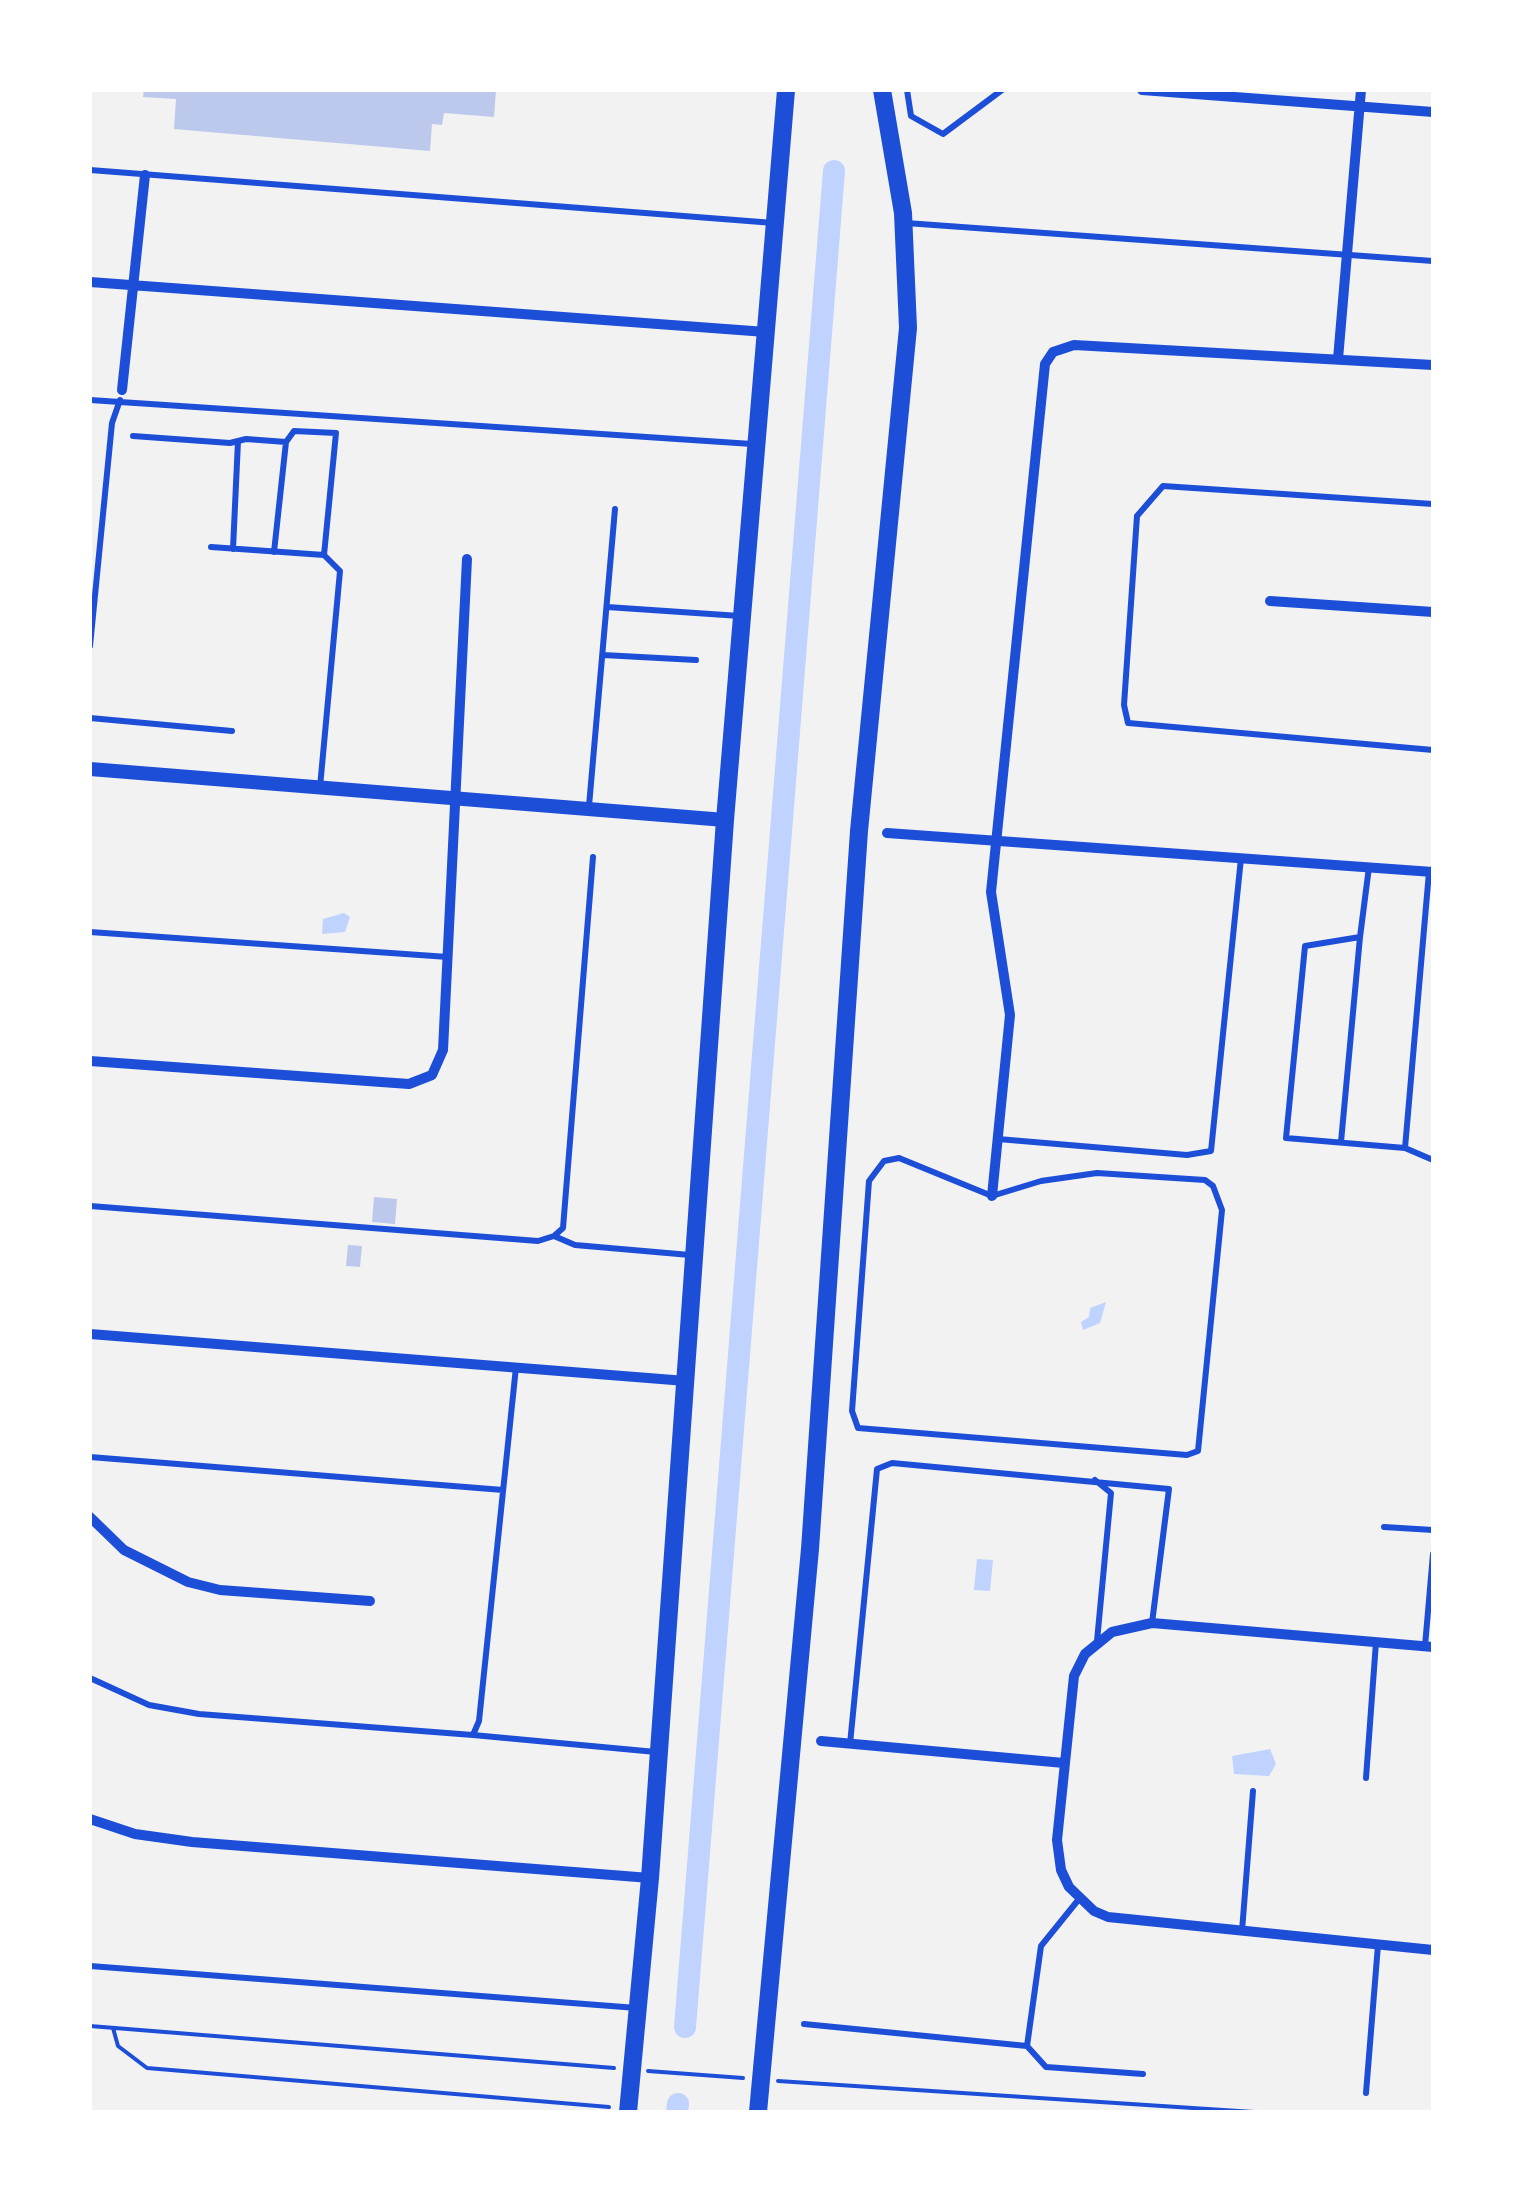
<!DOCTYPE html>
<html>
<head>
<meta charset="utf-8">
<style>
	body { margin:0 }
	#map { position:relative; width:1523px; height:2202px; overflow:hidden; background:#f2f2f2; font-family:"Nunito Sans",sans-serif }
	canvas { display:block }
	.frame { position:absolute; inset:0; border:92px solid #fff; pointer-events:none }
</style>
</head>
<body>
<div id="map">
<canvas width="1523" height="2202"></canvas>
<div class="frame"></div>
</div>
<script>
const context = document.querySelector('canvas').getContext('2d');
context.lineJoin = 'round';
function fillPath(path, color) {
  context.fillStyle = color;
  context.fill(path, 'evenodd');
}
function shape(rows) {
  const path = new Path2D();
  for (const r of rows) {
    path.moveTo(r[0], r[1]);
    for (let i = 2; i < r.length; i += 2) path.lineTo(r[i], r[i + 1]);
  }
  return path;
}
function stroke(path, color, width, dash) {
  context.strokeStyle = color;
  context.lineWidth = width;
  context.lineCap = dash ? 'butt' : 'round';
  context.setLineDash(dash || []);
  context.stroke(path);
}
const water = shape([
	[344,913,350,917,345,932,322,934,323,919],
	[1106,1302,1100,1323,1083,1330,1081,1322,1089,1317,1090,1308],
	[977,1559,993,1560,990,1591,974,1590],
	[1270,1749,1276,1764,1269,1776,1234,1774,1232,1756]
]);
const canal = shape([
	[685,2027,834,171],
	[677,2112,678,2104]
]);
const building = shape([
	[144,90,496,90,494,117,444,113,442,125,432,124,430,151,174,129,176,99,143,97],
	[374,1197,397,1199,395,1224,372,1222],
	[348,1245,362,1246,360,1267,346,1266]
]);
const path = shape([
	[90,2026,614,2068],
	[113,2028,118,2046,147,2068,609,2107],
	[648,2071,743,2078],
	[778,2081,1254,2112]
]);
const service = shape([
	[907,90,911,116,943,134,1002,90],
	[90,170,774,223],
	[906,223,1433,261],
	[90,400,752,444],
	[133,436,230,443,246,439,286,442,294,431,336,433,324,555],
	[1433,504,1163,486,1137,516,1124,705,1128,723,1433,750],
	[211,547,324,555,340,571,320,787],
	[233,549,238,441],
	[274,552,286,442],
	[607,607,740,616],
	[90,646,112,423,120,400],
	[603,655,696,660],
	[90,718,232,731],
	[589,806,615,509],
	[1369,867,1360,937,1305,946,1286,1138,1405,1148,1433,1160],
	[90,932,448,957],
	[998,1139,1187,1155,1211,1151,1241,858],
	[1341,1142,1360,937],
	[1405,1148,1429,872],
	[899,1158,992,1196,1041,1181,1097,1173,1205,1180,1213,1186,1222,1210,1198,1451,1187,1455,858,1428,852,1411,869,1181,884,1161,899,1158],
	[90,1206,538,1241,554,1236,563,1228,593,857],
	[554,1236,575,1245,690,1255],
	[90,1457,503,1490],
	[1095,1480,1111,1493,1097,1641],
	[1384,1527,1433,1530],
	[1425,1646,1433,1554],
	[90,1678,149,1705,199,1714,473,1735,479,1721,516,1367],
	[473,1735,656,1752],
	[850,1744,877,1469,892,1463,1169,1489,1152,1623],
	[1366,1778,1376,1642],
	[1242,1931,1253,1791],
	[90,1966,637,2008],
	[804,2024,1027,2046,1046,2067,1143,2074],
	[1027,2046,1041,1946,1079,1899],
	[1366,2093,1378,1945]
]);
const minor = shape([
	[1142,90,1433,112],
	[90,282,766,332],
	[1338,359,1361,90],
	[122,390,145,175],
	[1270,601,1433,612],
	[887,833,1433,872],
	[90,1061,409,1084,432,1075,443,1050,467,559],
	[992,1196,1010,1015,991,892,1045,364,1053,352,1074,345,1433,365],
	[90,1334,686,1381],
	[90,1517,124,1550,188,1582,220,1590,370,1601],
	[1433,1647,1152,1623,1112,1632,1085,1654,1074,1676,1057,1840,1061,1870,1069,1887,1094,1911,1108,1917,1433,1950],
	[821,1741,1064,1763],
	[90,1819,135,1834,192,1842,650,1878]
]);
const tertiary = shape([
	[90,769,725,820]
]);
const primary = shape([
	[628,2112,650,1878,725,820,786,90],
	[758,2112,810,1549,859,831,908,328,903,213,882,90]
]);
fillPath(water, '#bfd3fe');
stroke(canal, '#bfd3fe', 22);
fillPath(building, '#bdc9ec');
stroke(path, '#1d4ed8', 4);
stroke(service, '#1d4ed8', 6);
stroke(minor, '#1d4ed8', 10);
stroke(tertiary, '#1d4ed8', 14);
stroke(primary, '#1d4ed8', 18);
</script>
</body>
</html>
